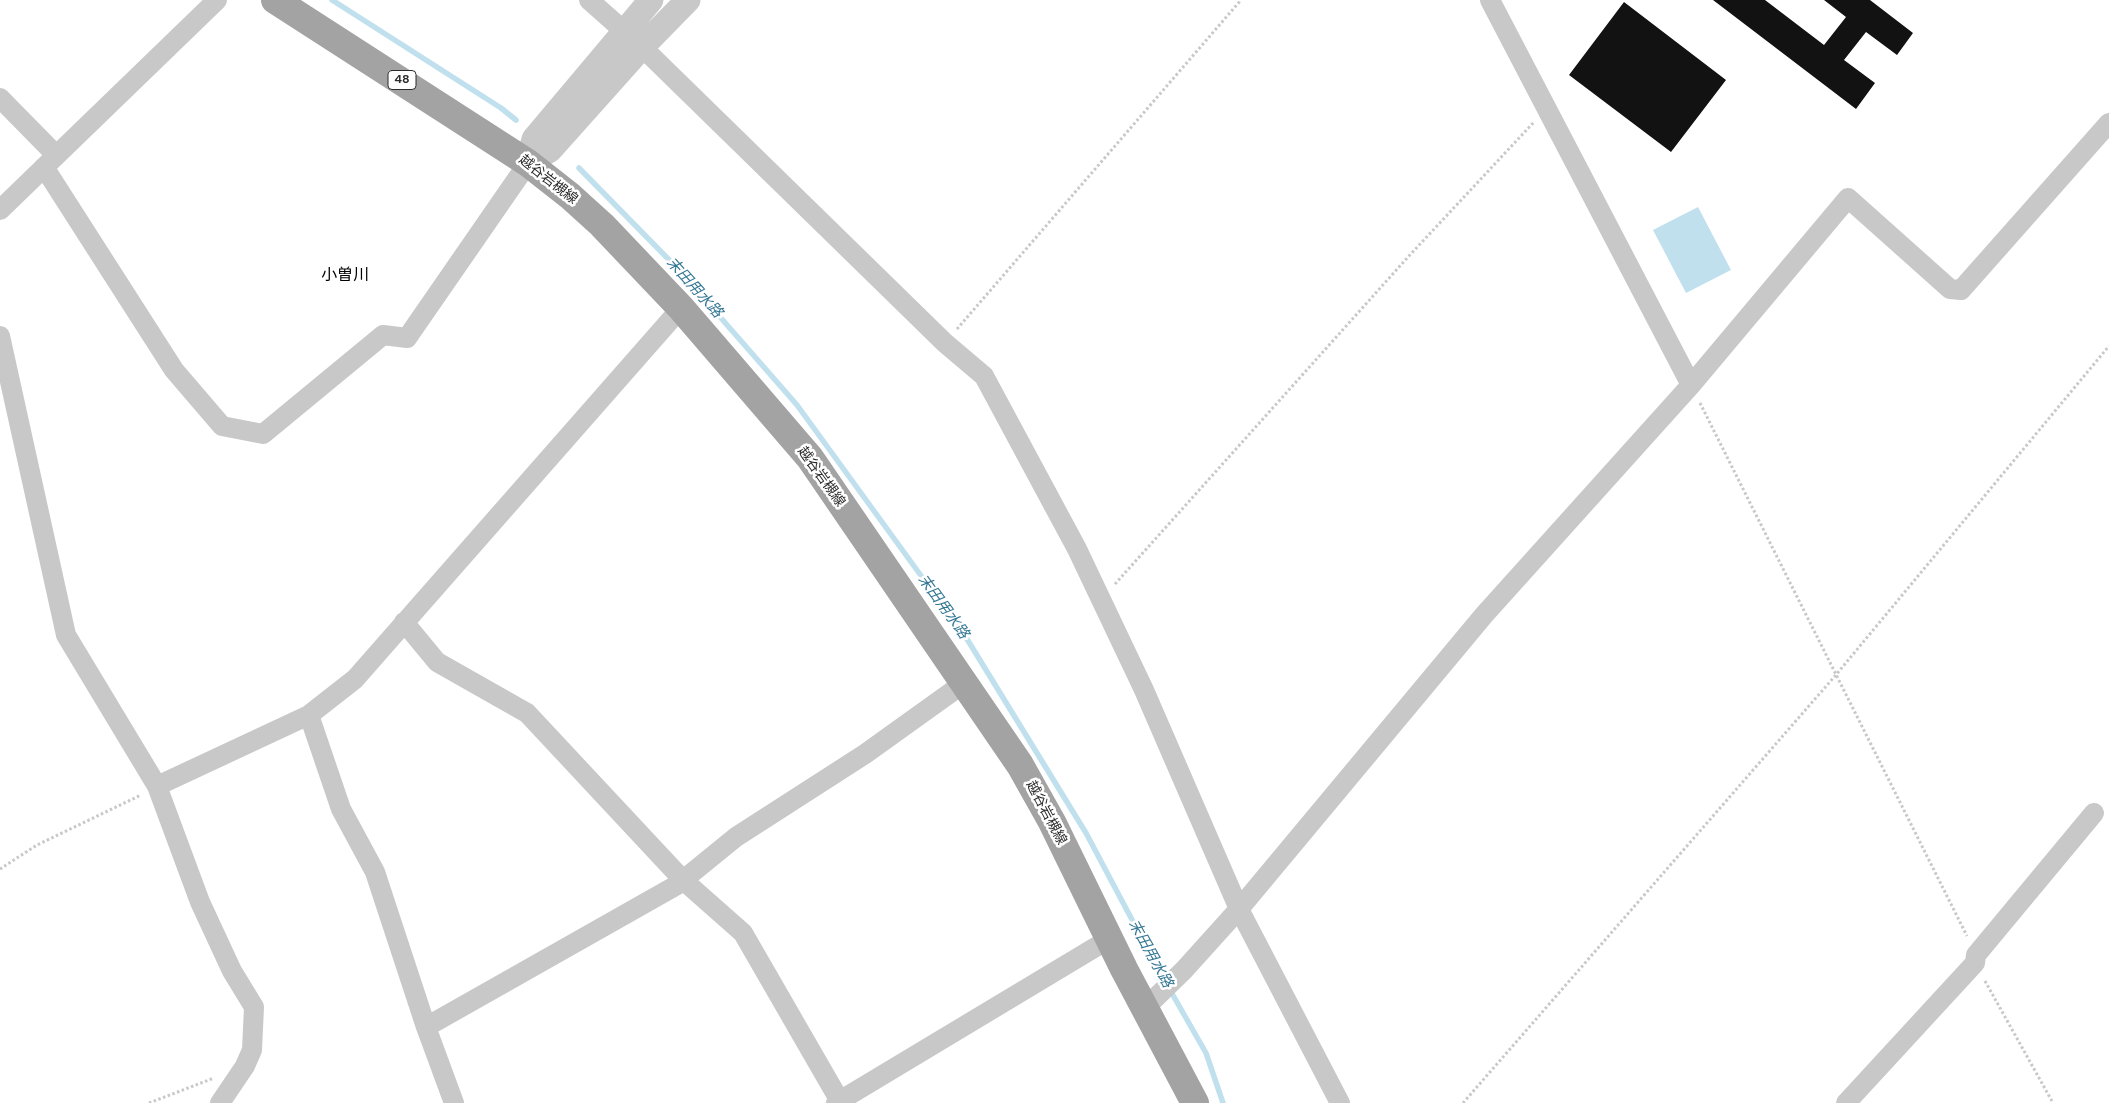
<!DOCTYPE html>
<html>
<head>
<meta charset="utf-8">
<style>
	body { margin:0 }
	canvas { display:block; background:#fff }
</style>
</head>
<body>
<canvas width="2109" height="1103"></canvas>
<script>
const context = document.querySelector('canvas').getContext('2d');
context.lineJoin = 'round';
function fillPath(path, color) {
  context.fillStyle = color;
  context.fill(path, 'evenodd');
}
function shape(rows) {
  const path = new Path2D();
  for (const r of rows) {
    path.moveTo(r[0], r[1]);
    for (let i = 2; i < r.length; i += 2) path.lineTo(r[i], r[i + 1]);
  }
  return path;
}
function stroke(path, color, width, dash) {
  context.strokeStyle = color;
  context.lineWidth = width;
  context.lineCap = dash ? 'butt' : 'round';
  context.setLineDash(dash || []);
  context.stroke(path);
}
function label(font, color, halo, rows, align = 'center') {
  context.font = font + ' "DM Sans","Noto Sans JP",sans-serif';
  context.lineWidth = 5;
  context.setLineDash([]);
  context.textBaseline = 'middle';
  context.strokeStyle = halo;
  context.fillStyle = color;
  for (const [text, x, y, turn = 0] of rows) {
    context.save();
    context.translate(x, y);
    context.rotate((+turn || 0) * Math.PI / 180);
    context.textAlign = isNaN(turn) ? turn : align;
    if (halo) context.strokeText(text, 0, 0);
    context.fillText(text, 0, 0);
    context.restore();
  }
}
const water = shape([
	[1698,207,1731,270,1686,293,1653,230]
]);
const stream = shape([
	[332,0,501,108,516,120],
	[579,168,679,270,797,405,967,639,1086,833,1165,982],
	[1170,990,1206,1053,1223,1103]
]);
const building = shape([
	[1713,0,1765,0,1824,45,1846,17,1824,0,1870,0,1913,33,1897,55,1866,32,1844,60,1875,83,1856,109],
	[1624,2,1726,80,1671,152,1569,75]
]);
const path = shape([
	[957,329,1241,0],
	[1700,403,1967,936],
	[1115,584,1408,257,1534,122],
	[0,869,37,845,141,795],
	[1985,981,2053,1103],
	[149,1103,214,1078],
	[1463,1103,1835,676,2109,346]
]);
const minor = shape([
	[589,0,642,47,945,343,984,376,1077,549,1144,690,1239,909,1340,1103],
	[1490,0,1691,385],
	[0,98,56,155],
	[44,167,174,370,222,426,263,434,383,335,407,338,528,163],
	[0,210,217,0],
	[0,336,66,635,157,786,200,902,232,971,254,1007,252,1050,245,1066,220,1103],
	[404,622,437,662,527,713,683,880,743,933,841,1103],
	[309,715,341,809,375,872,426,1027,454,1103],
	[157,786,309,715,355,679,681,308],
	[1145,1008,1184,970,1239,909,1484,615,1691,385,1848,198,1950,289,1961,290,2109,123],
	[426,1027,677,885,736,837,865,754,964,683],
	[836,1103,1109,939],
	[1846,1103,1975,963,1976,955,2094,813]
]);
const tertiary = shape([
	[528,163,550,150,642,47,688,0],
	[528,163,534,139,651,0]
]);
const primary = shape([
	[275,0,528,163,570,196,602,225,681,308,810,458,1020,765,1052,822,1124,969,1195,1103]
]);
const shields = [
	[402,80,28]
];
const shieldNames = [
	["48",402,80]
];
const streetNames = [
	["越谷岩槻線",548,180,38],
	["越谷岩槻線",821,477,54],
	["越谷岩槻線",1046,813,62]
];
const waterNames = [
	["末田用水路",694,288,48],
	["末田用水路",943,607,54],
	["末田用水路",1150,954,61]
];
const quarterNames = [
	["小曽川",345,276]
];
fillPath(water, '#c0e0ee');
stroke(stream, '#c0e0ee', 5.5);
fillPath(building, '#121212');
stroke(path, '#c8c8c8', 3, [2.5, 2.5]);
stroke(minor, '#c8c8c8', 20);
stroke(tertiary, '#c8c8c8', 25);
stroke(primary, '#a3a3a3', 28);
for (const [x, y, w] of shields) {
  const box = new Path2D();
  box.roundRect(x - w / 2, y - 9.5, w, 19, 4);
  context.fillStyle = '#fff';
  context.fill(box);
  stroke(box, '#2b2b2b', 1);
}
label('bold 12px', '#2b2b2b', null, shieldNames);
label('14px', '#2b2b2b', '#fff', streetNames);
label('italic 15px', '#337794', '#fff', waterNames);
label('16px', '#000', '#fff', quarterNames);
</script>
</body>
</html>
